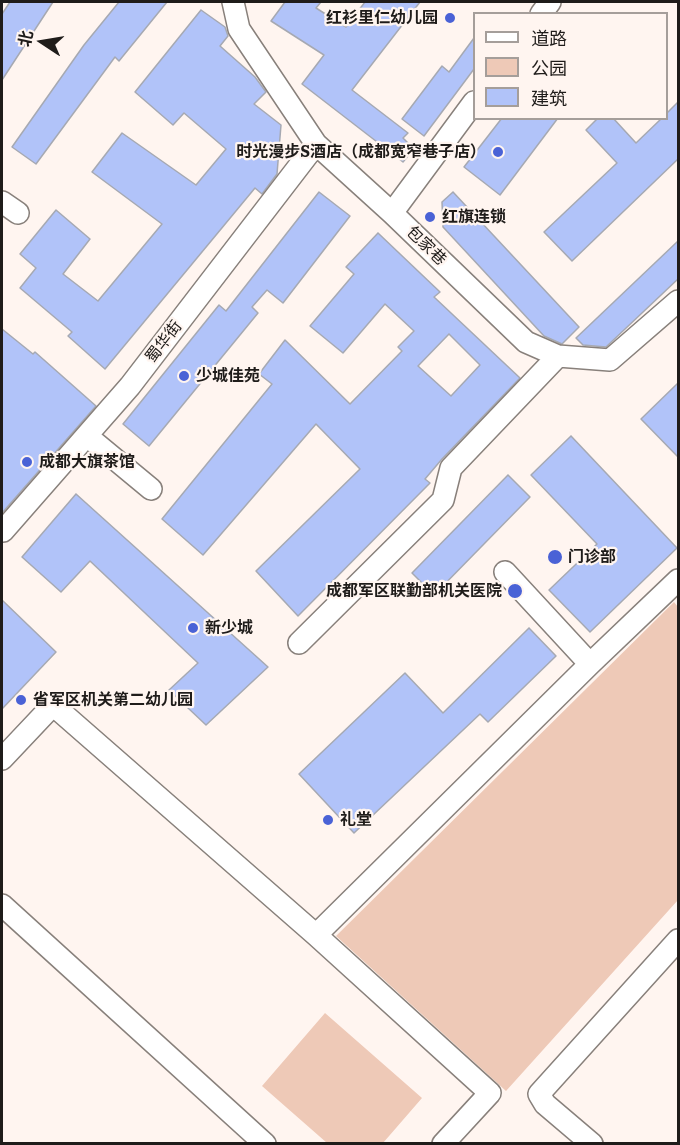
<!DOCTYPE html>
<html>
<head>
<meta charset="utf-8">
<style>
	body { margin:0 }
	#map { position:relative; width:680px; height:1145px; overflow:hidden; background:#fff5f0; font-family:Literata,"Noto Sans SC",serif }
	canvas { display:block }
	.frame { position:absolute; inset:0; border:3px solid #1f1c1a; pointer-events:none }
	.legend { position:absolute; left:473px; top:12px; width:195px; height:108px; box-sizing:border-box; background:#fff5f0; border:2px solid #a59e9a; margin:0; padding:8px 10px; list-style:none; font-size:18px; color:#1f1c1a }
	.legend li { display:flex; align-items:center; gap:12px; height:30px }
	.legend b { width:30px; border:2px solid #a59e9a }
	.north { position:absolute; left:12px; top:12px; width:60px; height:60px; -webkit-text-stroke:4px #fff5f0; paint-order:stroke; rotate:282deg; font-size:16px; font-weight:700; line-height:24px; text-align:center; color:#1f1c1a }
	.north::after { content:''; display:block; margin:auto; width:21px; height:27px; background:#1f1c1a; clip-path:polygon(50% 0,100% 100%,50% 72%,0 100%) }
</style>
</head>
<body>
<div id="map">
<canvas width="680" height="1145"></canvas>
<div class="frame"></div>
<ul class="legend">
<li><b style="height:8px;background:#fff"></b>道路</li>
<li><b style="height:16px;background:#eec9b7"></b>公园</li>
<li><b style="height:16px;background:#b1c3f9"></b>建筑</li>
</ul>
<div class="north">北</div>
</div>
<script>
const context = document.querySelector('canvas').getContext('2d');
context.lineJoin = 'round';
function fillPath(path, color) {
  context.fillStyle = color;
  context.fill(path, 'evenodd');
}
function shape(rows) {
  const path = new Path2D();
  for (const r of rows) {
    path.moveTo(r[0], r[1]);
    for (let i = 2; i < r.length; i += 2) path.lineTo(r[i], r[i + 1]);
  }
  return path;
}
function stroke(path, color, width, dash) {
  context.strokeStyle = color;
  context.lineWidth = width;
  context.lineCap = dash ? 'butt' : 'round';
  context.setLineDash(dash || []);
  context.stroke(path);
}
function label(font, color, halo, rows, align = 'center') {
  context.font = font + ' Literata,"Noto Sans SC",serif';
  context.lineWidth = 4.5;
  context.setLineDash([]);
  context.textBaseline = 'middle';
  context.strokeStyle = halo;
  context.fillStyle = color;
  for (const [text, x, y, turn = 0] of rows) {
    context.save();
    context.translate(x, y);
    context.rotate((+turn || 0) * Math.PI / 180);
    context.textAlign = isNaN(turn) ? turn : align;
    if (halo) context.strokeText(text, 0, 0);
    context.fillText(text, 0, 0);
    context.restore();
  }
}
const green = shape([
	[674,602,678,607,678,900,506,1091,336,936],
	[325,1013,422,1098,383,1143,327,1143,262,1086]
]);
const building = shape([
	[10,2,53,2,2,80,2,14,10,2],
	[119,2,167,2,119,61,115,57,36,164,12,147,84,45,119,2],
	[285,2,321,2,316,8,346,27,365,2,420,2,352,90,408,133,403,138,414,149,403,162,302,84,324,55,271,21,285,2],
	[201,10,225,27,228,36,220,46,255,77,266,92,254,104,281,125,277,174,262,194,255,188,105,369,68,336,72,332,20,288,36,268,20,254,56,210,90,239,63,274,98,301,162,224,92,172,122,133,196,185,226,149,184,113,173,125,135,92,201,10],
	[474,38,474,69,424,136,402,119,442,66,449,72,474,38],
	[678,102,678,159,572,261,544,232,617,163,586,130,598,118,613,118,636,143,662,118,666,118,666,114,678,102],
	[502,118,558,118,500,195,464,167,502,118],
	[319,192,350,216,283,303,267,290,252,307,258,313,149,446,123,424,219,305,226,311,319,192],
	[453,192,579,327,562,344,544,336,443,227,442,202,453,192],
	[378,233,440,292,434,297,520,378,442,459,425,479,430,483,298,616,256,571,360,469,316,424,203,555,162,519,272,384,259,374,285,340,350,404,402,351,398,347,414,331,385,304,343,353,310,326,354,274,346,267,378,233],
	[449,334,480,365,451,396,418,366,449,334],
	[678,241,678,279,606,347,583,345,576,338,678,241],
	[2,329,33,354,35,352,96,406,2,513,2,329],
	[678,383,678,457,641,419,678,383],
	[571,436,677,548,590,632,549,590,597,544,531,475,571,436],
	[508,475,530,497,434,595,412,573,508,475],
	[76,494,268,667,206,725,169,690,198,663,90,561,61,592,22,557,76,494],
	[2,600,56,652,2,709,2,600],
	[529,628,556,656,488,722,480,714,354,833,299,774,405,673,443,713,529,628]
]);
const minor = shape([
	[233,2,239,29,316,144,392,213,526,342,558,356,610,360,678,301],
	[541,14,550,2],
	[2,202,18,213],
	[392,213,474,102],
	[87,436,151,489],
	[2,530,3,531,130,386,316,144],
	[505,572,590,664],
	[299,643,443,500,451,468,558,356],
	[2,759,53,705,316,935,490,1093,443,1144],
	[2,905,265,1144],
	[316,935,590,664,678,580],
	[592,1144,545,1104,539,1094,678,940]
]);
const markers = [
	[450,18,6,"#4a62d6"],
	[498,152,6,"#4a62d6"],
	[430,217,6,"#4a62d6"],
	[184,376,6,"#4a62d6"],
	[27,462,6,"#4a62d6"],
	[555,557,8,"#4a62d6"],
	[515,591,8,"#4a62d6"],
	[193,628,6,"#4a62d6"],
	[21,700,6,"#4a62d6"],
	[328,820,6,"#4a62d6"]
];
const poiNames = [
	["红衫里仁幼儿园",438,18,"right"],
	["时光漫步S酒店（成都宽窄巷子店）",486,152,"right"],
	["红旗连锁",442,217],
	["少城佳苑",196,376],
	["成都大旗茶馆",39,462],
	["门诊部",568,557],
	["成都军区联勤部机关医院",502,591,"right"],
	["新少城",205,628],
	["省军区机关第二幼儿园",33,700],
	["礼堂",340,820]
];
const streetNames = [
	["包家巷",426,246,44],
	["蜀华街",164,342,-52]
];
fillPath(green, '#eec9b7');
fillPath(building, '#b1c3f9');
stroke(building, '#a6a9b2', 1.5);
stroke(minor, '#88807b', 24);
stroke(minor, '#fff', 21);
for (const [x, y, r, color] of markers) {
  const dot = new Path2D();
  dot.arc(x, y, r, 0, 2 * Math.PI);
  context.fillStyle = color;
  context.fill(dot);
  stroke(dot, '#fff5f0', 2);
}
label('bold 16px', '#1f1c1a', '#fff5f0', poiNames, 'left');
label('16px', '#1f1c1a', '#fff5f0', streetNames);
</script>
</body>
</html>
